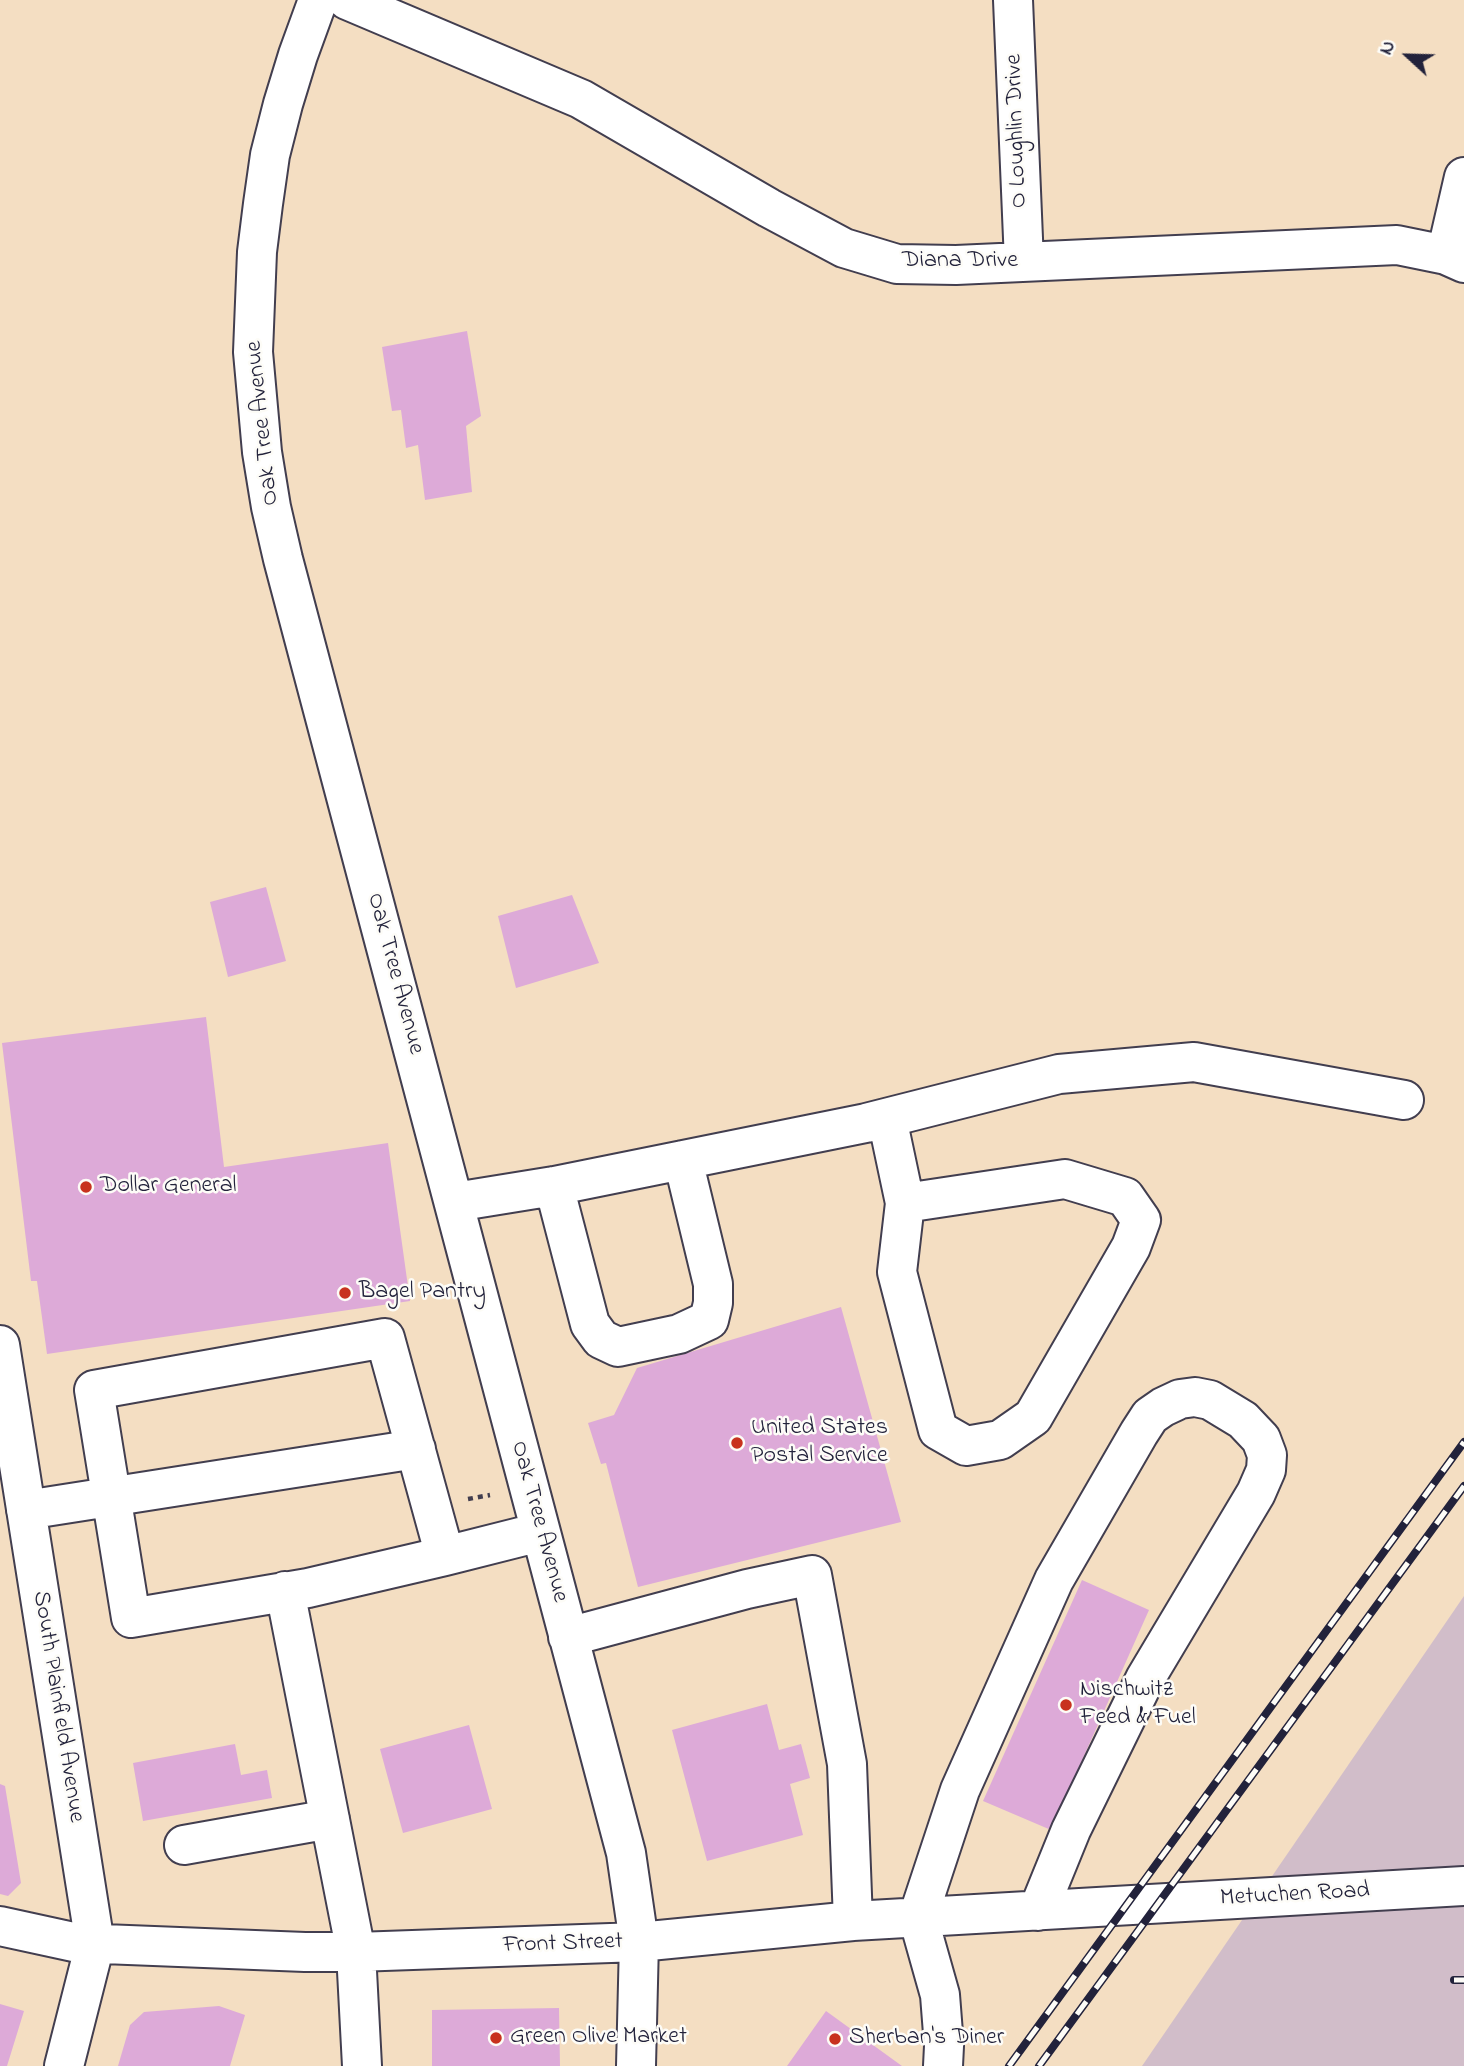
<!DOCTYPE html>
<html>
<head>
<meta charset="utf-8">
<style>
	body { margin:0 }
	#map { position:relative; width:1464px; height:2066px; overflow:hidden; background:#f4dec2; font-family:"Indie Flower",sans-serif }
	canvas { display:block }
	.north { position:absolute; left:1373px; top:21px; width:70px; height:70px; -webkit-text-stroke:5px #fdfcf7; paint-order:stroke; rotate:292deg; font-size:19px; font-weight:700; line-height:28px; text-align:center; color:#22223b }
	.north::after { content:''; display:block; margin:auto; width:24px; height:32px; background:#22223b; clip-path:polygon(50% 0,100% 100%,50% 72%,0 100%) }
</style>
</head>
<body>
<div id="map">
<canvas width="1464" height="2066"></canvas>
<div class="north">N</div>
</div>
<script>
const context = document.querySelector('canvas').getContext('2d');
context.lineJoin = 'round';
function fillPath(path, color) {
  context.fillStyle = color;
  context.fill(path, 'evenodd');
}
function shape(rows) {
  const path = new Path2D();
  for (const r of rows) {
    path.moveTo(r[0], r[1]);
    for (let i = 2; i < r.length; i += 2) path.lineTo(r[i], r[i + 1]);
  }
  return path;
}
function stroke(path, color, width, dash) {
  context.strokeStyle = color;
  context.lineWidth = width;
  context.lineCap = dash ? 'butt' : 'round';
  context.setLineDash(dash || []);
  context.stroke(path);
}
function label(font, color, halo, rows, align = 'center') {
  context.font = font + ' "Indie Flower",sans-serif';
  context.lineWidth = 5;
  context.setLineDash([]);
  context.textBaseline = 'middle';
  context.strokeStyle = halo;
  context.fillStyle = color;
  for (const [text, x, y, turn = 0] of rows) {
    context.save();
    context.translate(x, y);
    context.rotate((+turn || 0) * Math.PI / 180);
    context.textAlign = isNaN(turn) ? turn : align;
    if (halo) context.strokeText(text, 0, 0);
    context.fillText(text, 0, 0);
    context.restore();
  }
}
const industrial = shape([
	[1464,1596,1464,2066,1142,2066]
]);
const building = shape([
	[467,331,481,416,466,426,472,492,425,500,418,445,406,448,401,410,392,411,382,347],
	[266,887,286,961,228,977,210,902],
	[572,895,599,963,516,988,498,916],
	[206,1017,224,1167,388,1143,410,1301,47,1354,37,1281,31,1281,2,1043],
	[841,1307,901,1522,638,1587,606,1463,601,1464,588,1423,614,1415,637,1368],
	[1082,1580,1149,1610,1051,1830,983,1801],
	[767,1704,779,1750,801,1744,810,1778,790,1784,803,1835,707,1861,672,1730],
	[469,1725,492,1809,403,1833,380,1749],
	[235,1744,241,1775,267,1770,272,1798,143,1821,133,1763],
	[0,1784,5,1786,21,1883,8,1896,0,1894],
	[0,2004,24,2011,7,2066,0,2066],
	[219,2006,245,2015,230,2066,118,2066,130,2025,144,2012],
	[559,2008,560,2066,432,2066,432,2010],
	[826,2011,902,2066,787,2066]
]);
const path = shape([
	[468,1499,490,1495]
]);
const minor = shape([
	[318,0,298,55,283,104,270,155,263,204,257,252,253,352,262,452,271,507,283,559,626,1853,639,1942,636,2066],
	[347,0,581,99,769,208,844,248,897,264,956,265,1397,245,1446,255,1464,263],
	[1013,0,1024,262],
	[1446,255,1464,177],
	[887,1118,905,1203,897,1272,938,1430,966,1446,1000,1440,1033,1417,1131,1247,1141,1220,1125,1197,1065,1179,905,1203],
	[554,1186,590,1324,601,1339,618,1347,679,1334,709,1320,713,1303,713,1284,683,1160],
	[455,1202,554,1186,866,1123,1059,1074,1194,1062,1404,1100],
	[0,1345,95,1944,64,2066],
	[26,1510,416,1449],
	[445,1556,385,1338,94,1390,131,1618,308,1588,445,1556,540,1532],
	[285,1591,356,1952,362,2066],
	[568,1637,747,1589,812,1575,847,1764,853,1921],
	[184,1845,330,1819],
	[0,1926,78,1943,305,1952,356,1952,639,1942,853,1921,1464,1886],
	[943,2066,944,2046,940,1995,918,1917,960,1790,1054,1580,1139,1433,1150,1416,1163,1407,1180,1399,1195,1397,1210,1400,1243,1420,1261,1439,1267,1455,1266,1470,1256,1493,1145,1679,1071,1830,1038,1911]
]);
const rail = shape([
	[1454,1980,1464,1980],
	[1009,2066,1464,1442],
	[1039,2066,1464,1486]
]);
const markers = [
	[86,1187,7,"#c8321e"],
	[345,1293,7,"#c8321e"],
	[737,1443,7,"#c8321e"],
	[1066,1705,7,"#c8321e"],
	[496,2038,7,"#c8321e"],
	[835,2039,7,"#c8321e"]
];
const streetNames = [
	["O Loughlin Drive",1018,131,-92],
	["Diana Drive",960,262],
	["Oak Tree Avenue",264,423,-96],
	["Oak Tree Avenue",394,974,75],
	["Oak Tree Avenue",538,1522,75],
	["South Plainfield Avenue",57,1707,81],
	["Metuchen Road",1295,1896,-3],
	["Front Street",563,1945,-2]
];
const poiNames = [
	["Dollar General",100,1187],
	["Bagel Pantry",359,1293],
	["United States",751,1429],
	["Postal Service",751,1457],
	["Nischwitz",1080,1691],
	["Feed & Fuel",1080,1719],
	["Green Olive Market",510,2038],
	["Sherban's Diner",849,2039]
];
fillPath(industrial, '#d1bdc9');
fillPath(building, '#ddaad8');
stroke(minor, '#423e4f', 42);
stroke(path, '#423e4f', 4.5, [5, 5]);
stroke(minor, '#fff', 38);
stroke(rail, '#22223b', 8);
stroke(rail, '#fdfcf7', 5, [16]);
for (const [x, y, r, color] of markers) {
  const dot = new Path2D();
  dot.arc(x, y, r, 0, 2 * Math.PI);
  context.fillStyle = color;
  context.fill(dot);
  stroke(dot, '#fdfcf7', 2.5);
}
label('24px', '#22223b', '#fdfcf7', streetNames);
label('24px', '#22223b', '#fdfcf7', poiNames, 'left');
</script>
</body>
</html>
